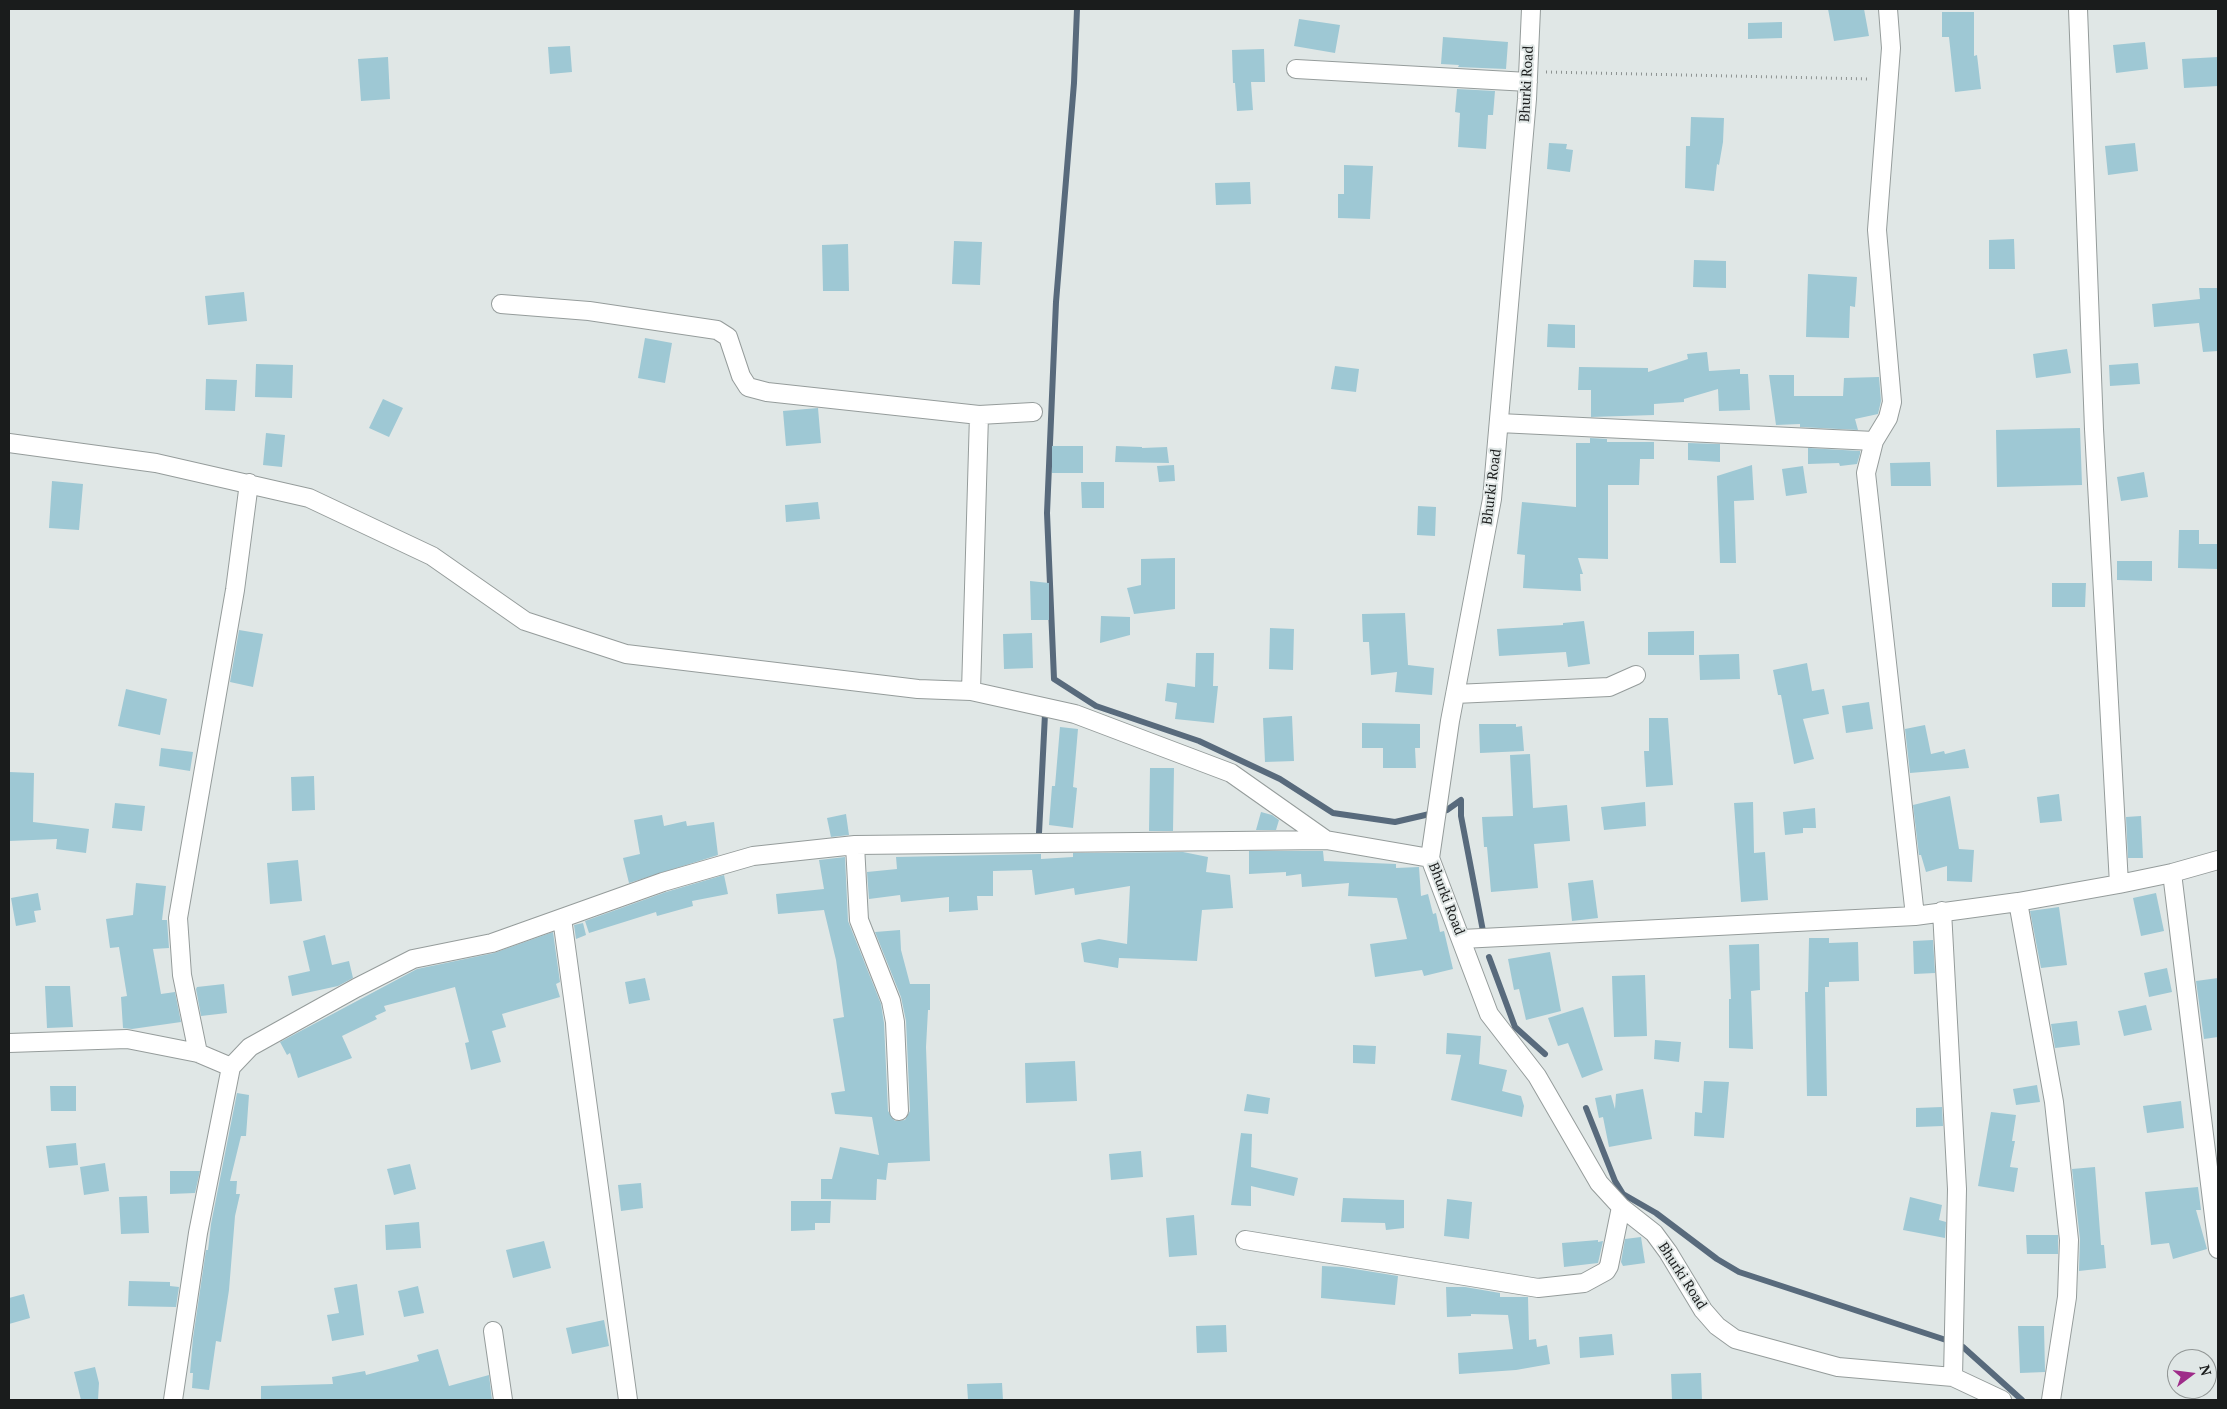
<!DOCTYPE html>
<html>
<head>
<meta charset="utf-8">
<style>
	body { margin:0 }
	#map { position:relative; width:2227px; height:1409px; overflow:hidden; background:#e0e7e6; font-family:"PT Serif",serif }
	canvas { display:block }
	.frame { position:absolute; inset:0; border:10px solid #1a1c1c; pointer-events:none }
	.north { position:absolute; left:2167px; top:1349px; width:50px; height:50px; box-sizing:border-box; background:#e0e7e6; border:1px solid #919695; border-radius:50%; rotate:75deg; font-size:14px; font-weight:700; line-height:20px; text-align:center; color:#1a1c1c }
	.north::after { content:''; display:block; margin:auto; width:18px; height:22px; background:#9e2c89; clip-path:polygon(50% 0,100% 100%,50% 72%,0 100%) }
</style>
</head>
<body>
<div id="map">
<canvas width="2227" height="1409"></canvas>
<div class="frame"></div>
<div class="north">N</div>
</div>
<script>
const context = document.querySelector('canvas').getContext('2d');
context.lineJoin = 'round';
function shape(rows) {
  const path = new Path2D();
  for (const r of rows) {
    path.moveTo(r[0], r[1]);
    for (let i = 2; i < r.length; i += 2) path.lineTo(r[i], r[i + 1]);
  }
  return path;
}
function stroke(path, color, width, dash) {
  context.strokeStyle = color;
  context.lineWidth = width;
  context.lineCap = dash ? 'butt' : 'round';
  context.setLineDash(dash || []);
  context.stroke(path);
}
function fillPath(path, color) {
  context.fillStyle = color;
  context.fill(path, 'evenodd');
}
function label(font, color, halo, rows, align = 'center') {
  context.font = font + ' "PT Serif",serif';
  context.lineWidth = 4;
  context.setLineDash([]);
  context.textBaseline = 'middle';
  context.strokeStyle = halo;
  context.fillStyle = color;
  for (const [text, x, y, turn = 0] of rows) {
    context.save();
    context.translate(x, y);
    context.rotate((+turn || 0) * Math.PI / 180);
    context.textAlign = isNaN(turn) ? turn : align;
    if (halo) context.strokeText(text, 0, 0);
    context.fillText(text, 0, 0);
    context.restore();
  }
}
const stream = shape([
	[1077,9,1074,83,1056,302,1047,513,1054,679,1096,706,1199,741,1280,779,1333,813,1395,822,1447,810,1461,800,1461,816,1483,931],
	[1039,833,1045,714],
	[1489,957,1515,1027,1545,1054],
	[1586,1108,1615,1181,1623,1194,1656,1213,1717,1259,1739,1272,1946,1340],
	[1963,1347,2022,1400]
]);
const building = shape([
	[1828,9,1864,9,1869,36,1834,41],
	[1942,12,1974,12,1974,56,1977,55,1981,89,1955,92,1949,37,1942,37],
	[1299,19,1340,25,1335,53,1294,46],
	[1782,22,1782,38,1748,39,1748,23],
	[1443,37,1508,42,1506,69,1458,67,1459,65,1441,64],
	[2145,42,2148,69,2116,73,2113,45],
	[570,46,572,72,550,74,548,47],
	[1264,49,1265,82,1251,82,1253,110,1237,111,1235,83,1233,83,1232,50],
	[388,57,390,99,361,101,358,59],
	[2218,57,2218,86,2184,88,2182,59],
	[1457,89,1495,91,1493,115,1488,115,1486,149,1458,147,1460,113,1455,112],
	[1691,117,1724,118,1723,142,1719,165,1717,164,1714,191,1685,188,1686,146,1690,146],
	[1549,143,1567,144,1566,149,1573,150,1570,172,1547,169],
	[2135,143,2138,171,2108,175,2105,146],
	[1344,165,1373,166,1370,219,1338,218,1338,194,1344,194],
	[1250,182,1251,204,1216,205,1215,183],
	[2014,239,2015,269,1989,269,1989,240],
	[954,241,982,242,980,285,952,284],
	[848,244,849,291,823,291,822,245],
	[1694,260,1726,261,1726,288,1693,287],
	[1808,274,1857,277,1855,307,1850,306,1849,338,1806,337],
	[2199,288,2218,288,2218,351,2203,352,2199,323,2154,327,2152,304,2200,299],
	[244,292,247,321,208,325,205,296],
	[1548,324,1575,325,1575,348,1547,347],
	[645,338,672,343,665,383,638,378],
	[2067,349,2071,373,2036,378,2033,354],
	[1707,352,1709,371,1740,369,1740,374,1748,374,1750,410,1719,411,1718,389,1684,399,1684,402,1654,404,1654,415,1591,417,1591,390,1578,390,1579,367,1648,368,1648,372,1688,359,1687,354],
	[2138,363,2140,384,2110,386,2109,365],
	[256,364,293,365,292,398,255,397],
	[1335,366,1359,369,1356,392,1331,389],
	[1769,375,1794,375,1794,396,1843,396,1844,378,1879,377,1881,401,1878,414,1855,419,1858,430,1800,427,1800,424,1776,425],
	[206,379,237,380,235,411,205,410],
	[383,399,403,408,389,437,369,428],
	[818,408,821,443,786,446,783,411],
	[2080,428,2082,485,1997,487,1996,430],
	[266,433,285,435,282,467,263,465],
	[1590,438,1607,439,1607,442,1654,442,1654,459,1640,459,1639,485,1608,485,1608,559,1578,558,1583,574,1580,574,1581,591,1523,588,1525,555,1517,554,1522,502,1576,507,1576,443,1590,443],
	[1688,443,1720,444,1720,462,1688,460],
	[1052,446,1083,446,1083,473,1052,473],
	[1116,446,1142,447,1142,448,1167,447,1169,463,1115,462],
	[1808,448,1860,451,1860,454,1857,464,1840,466,1839,463,1808,464],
	[1930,462,1931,486,1891,486,1890,463],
	[1174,465,1175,481,1159,482,1157,466],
	[1752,465,1754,500,1734,501,1736,563,1720,563,1717,476],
	[1803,466,1807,493,1786,496,1782,469],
	[2144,472,2148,497,2121,501,2117,477],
	[52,481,83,484,79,530,49,528],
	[1081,482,1104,482,1104,508,1082,508],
	[818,502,820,519,786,522,785,505],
	[1418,506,1436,507,1435,536,1417,535],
	[2179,530,2199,530,2199,544,2218,544,2218,569,2178,568],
	[1175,558,1175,609,1134,614,1127,588,1141,585,1141,559],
	[2117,561,2152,561,2152,581,2117,580],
	[1030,581,1049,583,1049,620,1031,620],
	[2052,583,2086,583,2085,607,2052,607],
	[1405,613,1408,665,1434,668,1432,695,1395,692,1397,672,1371,675,1369,642,1363,642,1362,614],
	[1101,616,1130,617,1130,635,1100,643],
	[1584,621,1590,664,1568,667,1566,652,1499,656,1497,629,1563,625,1563,623],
	[1270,628,1294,629,1293,670,1269,669],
	[239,630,263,634,253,687,230,682],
	[1694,631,1694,655,1648,655,1648,632],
	[1032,633,1033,668,1004,669,1003,634],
	[1196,653,1214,653,1213,686,1218,686,1214,723,1175,719,1177,703,1165,701,1167,683,1195,687],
	[1739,654,1740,679,1700,680,1699,655],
	[1807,663,1812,691,1824,689,1829,714,1803,719,1814,759,1794,764,1781,695,1778,695,1773,670],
	[126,689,167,699,160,735,118,726],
	[1869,702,1873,729,1846,733,1842,706],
	[1292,716,1294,761,1265,762,1263,718],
	[1649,718,1668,718,1673,785,1646,787,1644,751,1649,751],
	[1362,723,1420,724,1420,748,1415,748,1416,768,1383,768,1383,748,1362,748],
	[1479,724,1516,724,1516,727,1522,726,1524,751,1480,753],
	[1925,725,1931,754,1944,751,1945,754,1965,749,1969,768,1910,773,1905,729],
	[1060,727,1078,729,1073,787,1077,788,1073,828,1049,825,1052,786,1055,786],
	[161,748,193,752,190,771,159,766],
	[1530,754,1533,808,1567,805,1570,841,1534,844,1538,888,1491,892,1487,847,1484,847,1482,817,1513,816,1510,755],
	[1150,768,1174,768,1173,831,1149,831],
	[9,772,34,773,33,822,89,829,86,853,56,849,57,839,9,841],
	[314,776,315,810,292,811,291,777],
	[2059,794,2062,821,2040,823,2037,797],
	[1950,796,1959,849,1974,850,1972,882,1947,881,1947,866,1926,872,1921,855,1919,855,1913,805],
	[1645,802,1646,826,1604,830,1601,807],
	[1753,802,1754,853,1765,852,1768,900,1741,902,1734,803],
	[115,803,145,806,142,831,112,828],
	[1815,808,1816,828,1803,828,1803,833,1785,835,1783,812],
	[1261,812,1272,815,1279,820,1276,830,1256,830],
	[846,814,849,835,831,837,827,818],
	[662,815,664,826,686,821,687,826,714,822,718,855,629,883,623,858,640,854,634,820],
	[2141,816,2143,858,2128,858,2126,817],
	[1249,851,1323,851,1324,861,1396,864,1396,868,1419,867,1421,896,1428,894,1433,914,1436,913,1440,932,1444,931,1453,969,1424,976,1422,970,1375,977,1370,944,1407,939,1397,898,1348,896,1349,883,1302,887,1301,874,1286,876,1286,872,1249,874],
	[1183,852,1208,857,1206,872,1230,875,1233,908,1202,910,1197,961,1119,958,1118,968,1084,962,1081,943,1099,939,1127,944,1130,886,1075,895,1074,888,1035,895,1032,870,993,871,993,896,977,896,978,910,949,912,949,897,901,902,900,895,869,899,867,872,897,869,896,857,1041,854,1041,859,1073,857,1073,853],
	[845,857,848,921,881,1004,884,1023,888,1111,895,1121,905,1120,910,1111,906,1021,901,997,875,932,900,930,901,950,910,984,930,984,930,1010,928,1010,926,1047,930,1161,888,1163,886,1180,877,1179,876,1200,821,1199,821,1179,832,1179,840,1147,879,1155,872,1117,835,1114,831,1093,845,1091,833,1019,844,1017,836,960,824,910,778,914,776,894,824,889,819,860],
	[298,860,302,901,270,904,267,863],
	[724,875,728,894,692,901,693,906,657,916,656,912,589,933,585,921,666,892],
	[1593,880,1598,918,1572,921,1568,883],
	[136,883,166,886,162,920,167,920,169,948,153,949,161,994,175,992,181,1022,132,1029,123,1028,121,997,127,996,119,947,110,948,106,919,133,915],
	[38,893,41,910,34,911,36,922,16,926,11,898],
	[2156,893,2164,931,2141,936,2133,898],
	[2059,907,2067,965,2041,968,2030,911],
	[583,923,586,935,576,939,574,925],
	[553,932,560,982,556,984,560,997,502,1014,506,1027,492,1031,501,1062,471,1070,465,1043,469,1042,455,987,384,1006,386,1011,375,1016,377,1019,342,1036,352,1058,298,1078,290,1053,287,1055,280,1042,417,969,494,953],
	[325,935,332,965,349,961,353,978,338,986,292,996,288,976,310,971,303,941],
	[1809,938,1829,938,1829,943,1858,942,1859,981,1829,982,1829,987,1825,987,1827,1096,1807,1096,1805,992,1808,992],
	[1933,940,1935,973,1914,974,1913,941],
	[1759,944,1760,990,1751,991,1753,1049,1729,1048,1729,999,1731,999,1729,945],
	[1550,952,1561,1011,1526,1020,1519,989,1514,990,1508,959],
	[2167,968,2172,992,2149,997,2144,973],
	[1645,975,1647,1036,1614,1037,1612,976],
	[645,978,650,1000,629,1004,625,982],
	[2218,978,2218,1037,2204,1039,2196,981],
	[224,984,227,1013,201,1016,196,989,197,987],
	[45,986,70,986,73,1027,47,1028],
	[2146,1005,2152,1030,2124,1036,2118,1011],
	[1583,1007,1603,1070,1582,1078,1568,1043,1558,1046,1548,1018],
	[2077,1021,2080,1045,2055,1048,2051,1024],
	[1447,1033,1481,1036,1479,1064,1507,1070,1502,1091,1521,1096,1524,1106,1522,1117,1451,1100,1461,1055,1446,1054],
	[1655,1040,1681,1042,1679,1062,1654,1059],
	[1353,1045,1376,1046,1375,1064,1353,1063],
	[1075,1061,1077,1101,1026,1103,1025,1063],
	[1704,1081,1729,1082,1724,1138,1694,1136,1695,1112,1702,1113],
	[2037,1085,2040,1102,2016,1105,2013,1089],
	[50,1086,76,1086,76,1111,51,1111],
	[1643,1089,1652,1139,1609,1147,1603,1117,1599,1118,1595,1098,1611,1095,1615,1109,1616,1094],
	[237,1093,249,1095,246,1136,241,1136,230,1181,237,1181,236,1194,240,1194,235,1216,229,1290,221,1342,216,1341,209,1390,192,1388,193,1373,190,1373,193,1338,206,1250,208,1250,211,1224],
	[1247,1094,1270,1098,1268,1114,1244,1111],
	[2181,1101,2184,1128,2147,1133,2143,1106],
	[1942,1107,1943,1126,1916,1127,1916,1108],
	[1991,1112,2016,1115,2012,1141,2015,1141,2010,1167,2018,1168,2014,1192,1978,1186],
	[1241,1133,1252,1134,1251,1167,1298,1178,1294,1196,1251,1186,1251,1206,1231,1205],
	[76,1143,78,1165,49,1168,46,1146],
	[1141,1151,1143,1177,1111,1180,1109,1154],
	[105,1163,109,1191,84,1195,80,1167],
	[410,1164,416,1189,394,1195,387,1169],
	[2095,1167,2101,1245,2104,1245,2106,1268,2079,1271,2080,1239,2072,1169],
	[170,1171,200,1171,195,1193,170,1194],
	[641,1183,643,1208,621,1211,618,1185],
	[2198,1187,2201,1210,2196,1210,2207,1249,2173,1259,2169,1243,2151,1245,2145,1192],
	[147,1196,149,1233,121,1234,119,1197],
	[1910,1197,1942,1205,1939,1220,1946,1222,1945,1238,1903,1230],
	[1343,1198,1404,1200,1404,1228,1386,1230,1385,1223,1341,1222],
	[1447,1199,1472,1202,1469,1239,1444,1236],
	[791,1201,831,1201,830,1223,815,1223,815,1230,791,1231],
	[1194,1215,1197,1255,1169,1257,1166,1218],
	[419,1222,421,1248,386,1250,385,1225],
	[2026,1235,2058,1235,2058,1254,2027,1254],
	[1641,1237,1645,1263,1623,1266,1621,1262,1625,1239],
	[1598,1240,1598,1242,1603,1241,1598,1263,1564,1267,1562,1243],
	[544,1241,551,1268,513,1278,506,1250],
	[1322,1266,1342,1267,1398,1276,1395,1305,1321,1298],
	[129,1281,170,1282,170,1286,179,1287,176,1307,128,1306],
	[357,1284,364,1335,332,1341,327,1315,339,1313,334,1288],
	[418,1286,424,1313,404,1317,398,1291],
	[1446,1287,1465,1287,1500,1293,1500,1297,1528,1297,1529,1340,1536,1339,1537,1347,1547,1345,1550,1364,1516,1370,1459,1374,1458,1353,1513,1349,1508,1315,1471,1314,1471,1316,1447,1317],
	[24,1294,30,1318,9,1324,9,1298],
	[604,1320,609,1346,572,1354,566,1328],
	[1226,1325,1227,1352,1197,1353,1196,1326],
	[2018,1326,2044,1326,2045,1372,2020,1373],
	[1612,1334,1614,1355,1580,1358,1579,1337],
	[438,1349,449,1386,489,1375,492,1400,261,1400,261,1386,333,1384,332,1377,365,1371,366,1375,419,1361,417,1355],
	[95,1367,99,1383,98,1400,81,1400,74,1372],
	[1701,1373,1702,1400,1672,1400,1671,1374],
	[1002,1383,1003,1400,968,1400,967,1384]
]);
const path = shape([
	[1546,72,1870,79]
]);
const street = shape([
	[1531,9,1527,99,1492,499,1450,721,1430,858,1489,1014,1537,1076,1599,1183,1621,1207,1654,1233,1668,1252,1703,1310,1717,1326,1735,1339,1838,1367,1953,1377,2002,1400],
	[1888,9,1891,48,1877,230,1892,402,1888,418,1874,441,1866,473,1915,916],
	[2078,9,2094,429,2119,884],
	[1296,69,1528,82],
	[501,304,589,311,717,330,728,337,741,376,748,387,767,392,979,415,1033,412],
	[1499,423,1874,441],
	[9,443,156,463,309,498,432,556,525,621,626,654,918,689,971,691,1075,714,1231,773,1326,840],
	[971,691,979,415],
	[1455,694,1609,687,1636,675],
	[855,845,859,920,891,1001,895,1022,899,1111],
	[2172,873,2218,1249],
	[2018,902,2054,1102,2069,1240,2067,1297,2051,1400],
	[1942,911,1957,1189,1953,1377],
	[562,918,628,1400],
	[1462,939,1915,916,2018,902,2119,884,2172,873,2218,860],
	[9,1043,127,1039,198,1053,231,1067],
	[198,1053,182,975,178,918,235,590,249,483],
	[1245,1240,1538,1288,1584,1283,1606,1271,1609,1266,1621,1207],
	[493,1331,503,1400],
	[173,1400,198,1233,231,1067,250,1047,356,988,413,959,492,943,663,882,753,856,855,845,1326,840,1430,858]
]);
const streetNames = [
	["Bhurki Road",1527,84,-87],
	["Bhurki Road",1492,487,-83],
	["Bhurki Road",1446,899,69],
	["Bhurki Road",1682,1276,57]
];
stroke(stream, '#586a7c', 6);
fillPath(building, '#9ec8d4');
stroke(street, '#959c9b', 20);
stroke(path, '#8d9291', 3, [1, 4]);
stroke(street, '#fff', 18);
label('14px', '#1a1c1c', '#e0e7e6', streetNames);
</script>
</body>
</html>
